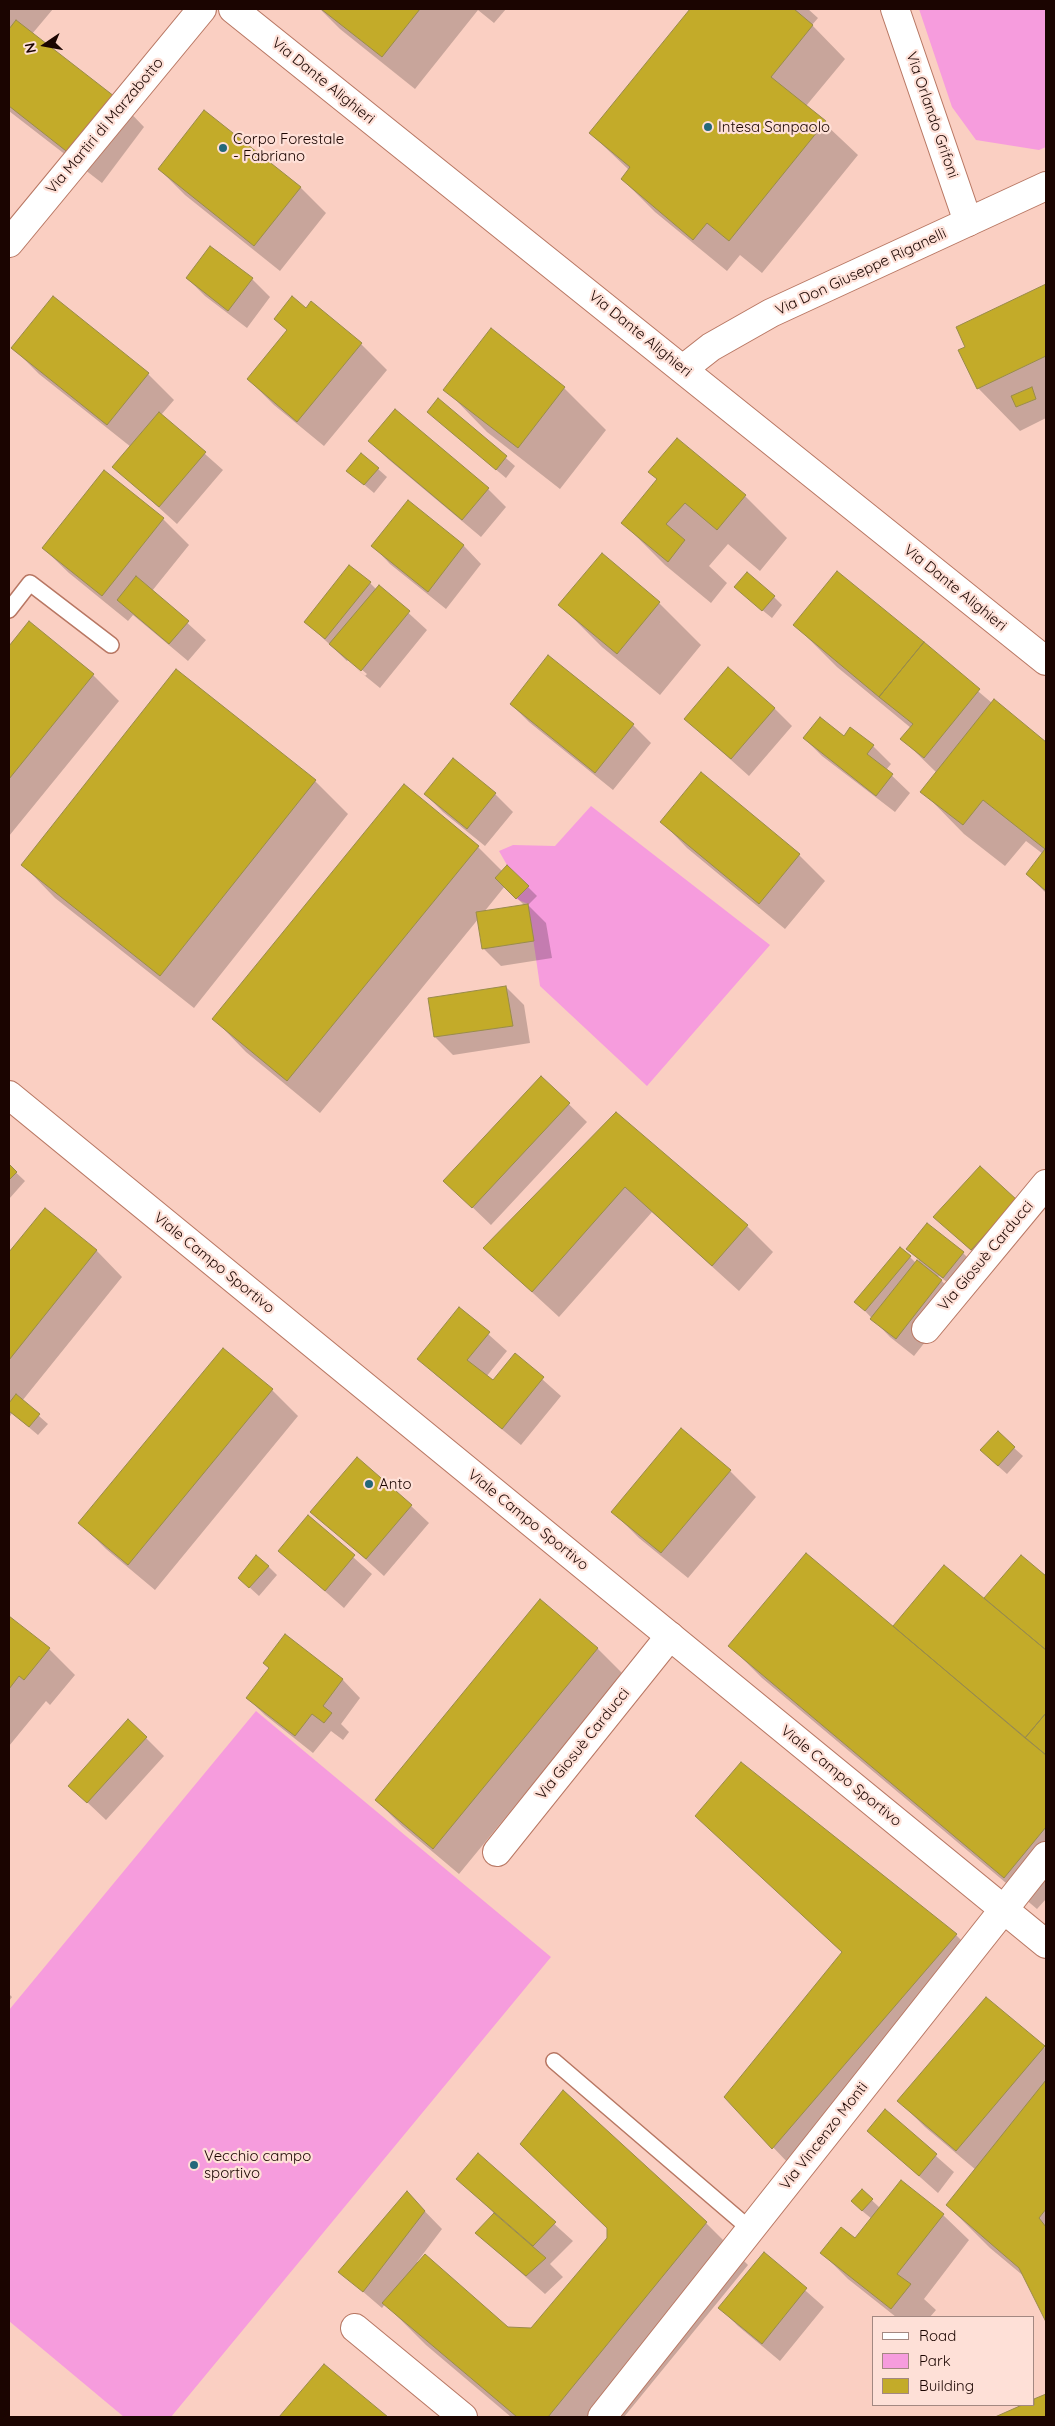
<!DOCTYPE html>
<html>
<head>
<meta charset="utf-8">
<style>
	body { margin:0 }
	#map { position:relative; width:1055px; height:2426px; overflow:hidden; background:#facfc2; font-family:Quicksand,sans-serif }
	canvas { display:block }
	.frame { position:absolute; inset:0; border:10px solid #1b0501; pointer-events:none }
	.legend { position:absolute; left:872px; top:2316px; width:162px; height:90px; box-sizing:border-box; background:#fee0d7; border:1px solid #a38881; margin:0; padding:6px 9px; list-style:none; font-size:15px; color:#1b0501 }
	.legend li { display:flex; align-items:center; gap:10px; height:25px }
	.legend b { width:25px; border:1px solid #a38881 }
	.north { position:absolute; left:20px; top:20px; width:50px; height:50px; -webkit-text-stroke:4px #fee0d7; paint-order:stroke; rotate:258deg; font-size:14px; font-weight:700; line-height:20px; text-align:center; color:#1b0501 }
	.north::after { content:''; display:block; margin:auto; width:18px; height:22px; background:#1b0501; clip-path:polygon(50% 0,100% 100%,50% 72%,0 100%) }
</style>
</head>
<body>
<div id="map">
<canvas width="1055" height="2426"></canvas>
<div class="frame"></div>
<ul class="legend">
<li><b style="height:6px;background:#fff"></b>Road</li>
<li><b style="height:14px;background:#f69cdd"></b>Park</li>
<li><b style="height:14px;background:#c3ab29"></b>Building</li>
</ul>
<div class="north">N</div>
</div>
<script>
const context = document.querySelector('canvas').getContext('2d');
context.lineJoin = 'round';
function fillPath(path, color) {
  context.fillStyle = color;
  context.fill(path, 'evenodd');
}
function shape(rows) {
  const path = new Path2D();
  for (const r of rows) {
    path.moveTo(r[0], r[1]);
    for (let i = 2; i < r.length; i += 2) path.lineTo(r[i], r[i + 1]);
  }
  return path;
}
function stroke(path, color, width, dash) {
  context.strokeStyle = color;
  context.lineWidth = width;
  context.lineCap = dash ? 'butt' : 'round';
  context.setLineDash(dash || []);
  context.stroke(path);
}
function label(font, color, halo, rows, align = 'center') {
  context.font = font + ' Quicksand,sans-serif';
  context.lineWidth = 4.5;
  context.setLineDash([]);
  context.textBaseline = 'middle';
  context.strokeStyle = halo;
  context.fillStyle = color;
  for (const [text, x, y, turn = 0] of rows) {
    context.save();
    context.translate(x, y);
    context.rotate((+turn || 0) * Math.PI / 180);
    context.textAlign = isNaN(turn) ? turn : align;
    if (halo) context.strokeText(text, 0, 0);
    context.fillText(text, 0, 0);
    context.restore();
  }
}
const green = shape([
	[919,9,1046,9,1046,147,1039,150,976,140,952,107],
	[591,806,770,945,647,1086,540,986,528,904,516,899,529,886,507,865,499,851,513,845,555,846],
	[256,1711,551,1957,171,2417,124,2417,9,2321,9,2010]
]);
const shadow = shape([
	[9,9,53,9,32,34,119,101,144,127,102,183,9,111],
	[320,9,506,9,494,23,478,10,415,89,340,29],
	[691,9,808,9,818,18,812,25,845,59,806,106,858,155,762,273,740,255,727,271,655,212,622,179,629,170,590,133],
	[159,169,300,187,326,213,280,271,185,195],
	[187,278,252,279,270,297,247,328,205,296],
	[1046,285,1046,418,1020,431,978,388,967,347,958,328],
	[306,310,361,344,387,370,324,446,274,405,248,379,288,331,275,319],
	[13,348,148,374,174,400,161,415,223,470,177,524,114,467,131,447,39,374],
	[564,388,606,430,560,489,487,432,445,389],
	[439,400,515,466,506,478,437,420],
	[395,410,488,489,506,507,481,537,388,459,370,441],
	[378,469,387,477,374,493,348,471],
	[650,472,745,496,787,538,760,571,728,544,709,566,727,583,711,603,665,565,623,523,658,480],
	[408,502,464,546,481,564,446,609,390,564,373,546],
	[163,519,189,545,152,591,206,640,188,661,133,615,128,621,69,573,43,548],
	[602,555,659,603,701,645,660,695,602,647,560,605],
	[838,573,992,703,994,701,1046,743,1046,893,1027,874,1043,854,1026,841,1005,866,964,834,922,791,937,773,902,739,911,728,837,667,795,625],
	[370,583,376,589,379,586,427,630,380,688,348,662,365,676,367,674,349,659,347,661,305,621],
	[745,596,774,597,782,605,772,618],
	[29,623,93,675,119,701,9,836,9,648],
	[511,704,633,725,651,743,613,790,529,722],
	[774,708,792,726,749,776,685,719],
	[844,737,873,746,891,764,886,770,910,793,895,812,822,756,804,738],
	[701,774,799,855,825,881,785,929,687,848,662,822],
	[315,781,348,814,194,1008,55,898,23,865],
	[425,794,495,794,513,812,485,846,443,812],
	[478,847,502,871,507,866,537,896,528,905,546,923,552,958,501,966,483,948,479,918,320,1113,246,1052,214,1019],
	[505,886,525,906,484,912],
	[506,987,524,1005,530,1043,453,1055,435,1037],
	[542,1078,587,1122,491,1225,445,1181],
	[617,1114,747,1226,773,1252,739,1291,652,1212,559,1317,484,1248],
	[9,1166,25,1181,9,1199],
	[1016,1201,989,1267,953,1234],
	[45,1209,97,1251,122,1277,22,1401,48,1424,38,1435,12,1413,9,1418,9,1254],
	[908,1249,963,1253,972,1262,952,1286,939,1276,938,1277,959,1299,914,1356,890,1337,864,1310,910,1257,916,1263,919,1260],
	[460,1309,507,1351,486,1377,493,1382,515,1355,561,1396,521,1445,437,1376,419,1359],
	[223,1350,272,1390,298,1416,155,1590,106,1549,80,1523],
	[1014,1448,1023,1456,1007,1474,990,1459],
	[730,1471,756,1497,688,1578,639,1538,613,1512],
	[411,1506,429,1523,384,1576,312,1511],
	[308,1517,372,1574,344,1608,279,1551],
	[1021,1557,1046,1578,1046,1899,1037,1909,762,1678,730,1646,893,1628,944,1567,990,1605],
	[268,1566,277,1575,259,1596,248,1586],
	[540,1601,598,1649,623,1674,459,1874,402,1826,376,1800],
	[9,1617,49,1649,75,1675,50,1705,46,1701,9,1746],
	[286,1636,343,1680,360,1698,341,1724,349,1732,343,1740,331,1731,313,1753,265,1715,247,1698,270,1668],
	[146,1738,164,1756,106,1820,70,1786],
	[697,1816,956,1935,974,1953,791,2166,725,2097,843,1953],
	[9,1994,12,1997,9,2001],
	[1044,2047,1046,2050,1046,2319,1026,2278,990,2248,947,2205,976,2170,925,2127,899,2101],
	[885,2111,954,2172,938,2193,868,2131],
	[521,2144,706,2223,748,2265,624,2417,511,2417,426,2345,385,2304,382,2308,340,2272,407,2193,442,2229,417,2262,508,2329,532,2330,608,2238,608,2229],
	[478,2155,573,2241,550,2264,563,2277,545,2294,476,2233,495,2214,457,2179],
	[862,2191,880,2208,943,2215,969,2240,924,2299,936,2310,930,2317,896,2317,848,2279,822,2253,855,2240,872,2219,861,2210],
	[764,2254,824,2307,780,2361,738,2326,720,2308],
	[324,2365,386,2417,280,2417],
	[1046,2395,1046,2417,998,2417,1025,2405,1034,2405,1034,2401]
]);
const building = shape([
	[321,9,420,9,382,57,321,9],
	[690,9,794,9,813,25,771,77,826,121,729,241,707,223,693,240,621,179,630,167,589,133,690,9],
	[16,20,119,100,75,158,9,106,9,29,16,20],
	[204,110,301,187,254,246,158,169,204,110],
	[210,246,253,278,228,311,186,278,210,246],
	[1046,284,1046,356,977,389,958,350,965,347,956,327,1046,284],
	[53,296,149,373,107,425,11,348,53,296],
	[292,296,306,308,311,301,362,343,297,422,247,379,287,330,274,319,292,296],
	[491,328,565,387,518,448,443,390,491,328],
	[1032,387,1036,399,1016,407,1011,396,1032,387],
	[438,398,507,456,496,470,427,412,438,398],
	[395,409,489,488,462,520,368,441,395,409],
	[159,412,206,452,159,507,112,467,159,412],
	[677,438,746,495,717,530,685,503,666,524,685,540,668,562,621,523,657,479,648,472,677,438],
	[361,453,379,468,364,485,346,471,361,453],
	[104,470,164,518,102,596,42,548,104,470],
	[408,500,464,545,428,592,371,546,408,500],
	[602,553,660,602,617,654,558,605,602,553],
	[349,565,371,582,325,639,304,622,349,565],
	[837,571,924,642,879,697,793,625,837,571],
	[747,572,775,596,762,611,734,587,747,572],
	[136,576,189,621,169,644,117,600,136,576],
	[379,585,410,611,361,671,329,644,379,585],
	[29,621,94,674,9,779,9,646,29,621],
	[924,642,980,689,924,758,900,739,913,724,879,697,924,642],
	[548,655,634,724,595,773,510,704,548,655],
	[728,667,775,708,731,759,684,719,728,667],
	[176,669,316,780,160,976,21,865,176,669],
	[994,699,1046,742,1046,891,1026,874,1045,849,983,800,963,825,920,792,994,699],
	[820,717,844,736,850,727,874,745,867,754,893,774,876,796,803,738,820,717],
	[453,758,496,793,467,829,424,794,453,758],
	[701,772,800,854,759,904,660,822,701,772],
	[404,784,479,846,287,1081,212,1019,404,784],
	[507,865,529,886,516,899,495,878,507,865],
	[528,904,534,941,482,949,476,912,528,904],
	[506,986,513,1026,434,1037,428,998,506,986],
	[541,1076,570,1103,472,1208,443,1181,541,1076],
	[616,1112,748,1225,712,1266,625,1187,532,1292,483,1248,616,1112],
	[9,1164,17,1172,9,1180,9,1164],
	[980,1166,1017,1200,971,1250,933,1217,980,1166],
	[45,1208,97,1250,9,1360,9,1252,45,1208],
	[927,1223,964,1252,943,1278,906,1249,927,1223],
	[900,1247,911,1256,865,1311,854,1302,900,1247],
	[917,1260,942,1280,896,1339,870,1319,917,1260],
	[459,1307,490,1332,467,1360,493,1380,515,1353,544,1377,502,1429,417,1359,459,1307],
	[223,1348,273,1389,128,1565,78,1523,223,1348],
	[16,1394,40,1414,29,1427,9,1411,9,1403,16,1394],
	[681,1428,731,1470,661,1553,611,1512,681,1428],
	[998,1431,1015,1447,998,1466,980,1450,998,1431],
	[357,1457,412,1505,366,1559,310,1512,357,1457],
	[308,1515,355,1555,325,1591,278,1551,308,1515],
	[806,1553,1046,1755,1046,1827,1004,1878,728,1646,806,1553],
	[256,1555,269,1566,249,1588,238,1578,256,1555],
	[1021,1555,1046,1576,1046,1650,984,1598,1021,1555],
	[944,1565,1046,1650,1046,1713,1025,1738,893,1626,944,1565],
	[540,1599,598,1648,433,1849,375,1800,540,1599],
	[9,1616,50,1648,24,1680,19,1676,9,1689,9,1616],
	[285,1634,343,1679,323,1706,332,1713,324,1723,312,1714,295,1736,246,1698,269,1668,263,1663,285,1634],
	[1046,1713,1046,1755,1025,1738,1046,1713],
	[128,1719,147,1737,87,1803,68,1786,128,1719],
	[741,1762,957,1934,772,2149,724,2097,842,1952,695,1816,741,1762],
	[986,1997,1045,2046,956,2151,897,2101,986,1997],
	[1046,2080,1046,2209,1039,2218,1046,2227,1046,2322,1019,2268,946,2205,1046,2080],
	[563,2090,707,2222,548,2417,517,2417,382,2303,425,2254,508,2327,531,2328,607,2238,607,2228,520,2144,563,2090],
	[885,2109,937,2154,919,2176,867,2131,885,2109],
	[478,2153,556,2222,533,2246,456,2179,478,2153],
	[901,2180,944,2214,897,2274,911,2284,891,2309,820,2253,841,2227,855,2238,901,2180],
	[862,2189,873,2199,862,2211,851,2201,862,2189],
	[407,2191,425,2211,363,2292,338,2272,407,2191],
	[494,2213,546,2258,526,2276,475,2233,494,2213],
	[764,2252,807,2288,762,2344,718,2308,764,2252],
	[324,2364,388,2417,279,2417,324,2364],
	[1046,2394,1046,2417,995,2417,1022,2405,1034,2405,1034,2399,1046,2394]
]);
const lane = shape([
	[9,610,30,583,111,645],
	[554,2061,750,2229]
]);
const street = shape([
	[895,9,968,222],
	[926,1329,1046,1184],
	[497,1852,670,1636],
	[355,2328,463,2417],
	[602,2417,1046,1856]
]);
const secondary = shape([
	[233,9,1046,661],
	[9,243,202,9],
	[683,369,711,347,771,313,1046,186],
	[9,1095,1046,1944]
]);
const markers = [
	[708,127,5,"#246879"],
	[223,148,5,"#246879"],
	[369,1484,5,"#246879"],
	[194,2165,5,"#246879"]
];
const streetNames = [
	["Via Dante Alighieri",323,81,39],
	["Via Orlando Grifoni",932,115,71],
	["Via Martiri di Marzabotto",105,126,-50],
	["Via Don Giuseppe Riganelli",861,272,-25],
	["Via Dante Alighieri",640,334,39],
	["Via Dante Alighieri",955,588,39],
	["Via Giosuè Carducci",986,1256,-50],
	["Viale Campo Sportivo",214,1263,39],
	["Viale Campo Sportivo",528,1520,39],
	["Via Giosuè Carducci",583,1744,-51],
	["Viale Campo Sportivo",841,1776,39],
	["Via Vincenzo Monti",824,2136,-52]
];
const poiNames = [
	["Intesa Sanpaolo",718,127],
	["Corpo Forestale",233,139],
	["- Fabriano",233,156],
	["Anto",379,1484],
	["Vecchio campo",204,2156],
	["sportivo",204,2173]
];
fillPath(green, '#f69cdd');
fillPath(shadow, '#0003');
fillPath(building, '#c3ab29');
stroke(building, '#998b4a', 1);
stroke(lane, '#b87763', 18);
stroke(street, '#b87763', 30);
stroke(secondary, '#b87763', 30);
stroke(lane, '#fff', 15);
stroke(street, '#fff', 28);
stroke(secondary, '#fff', 28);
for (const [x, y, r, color] of markers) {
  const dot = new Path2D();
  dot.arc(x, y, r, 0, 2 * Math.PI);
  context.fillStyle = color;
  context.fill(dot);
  stroke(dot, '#fee0d7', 2);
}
label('15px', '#1b0501', '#fee0d7', streetNames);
label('15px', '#1b0501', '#fee0d7', poiNames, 'left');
</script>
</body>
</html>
